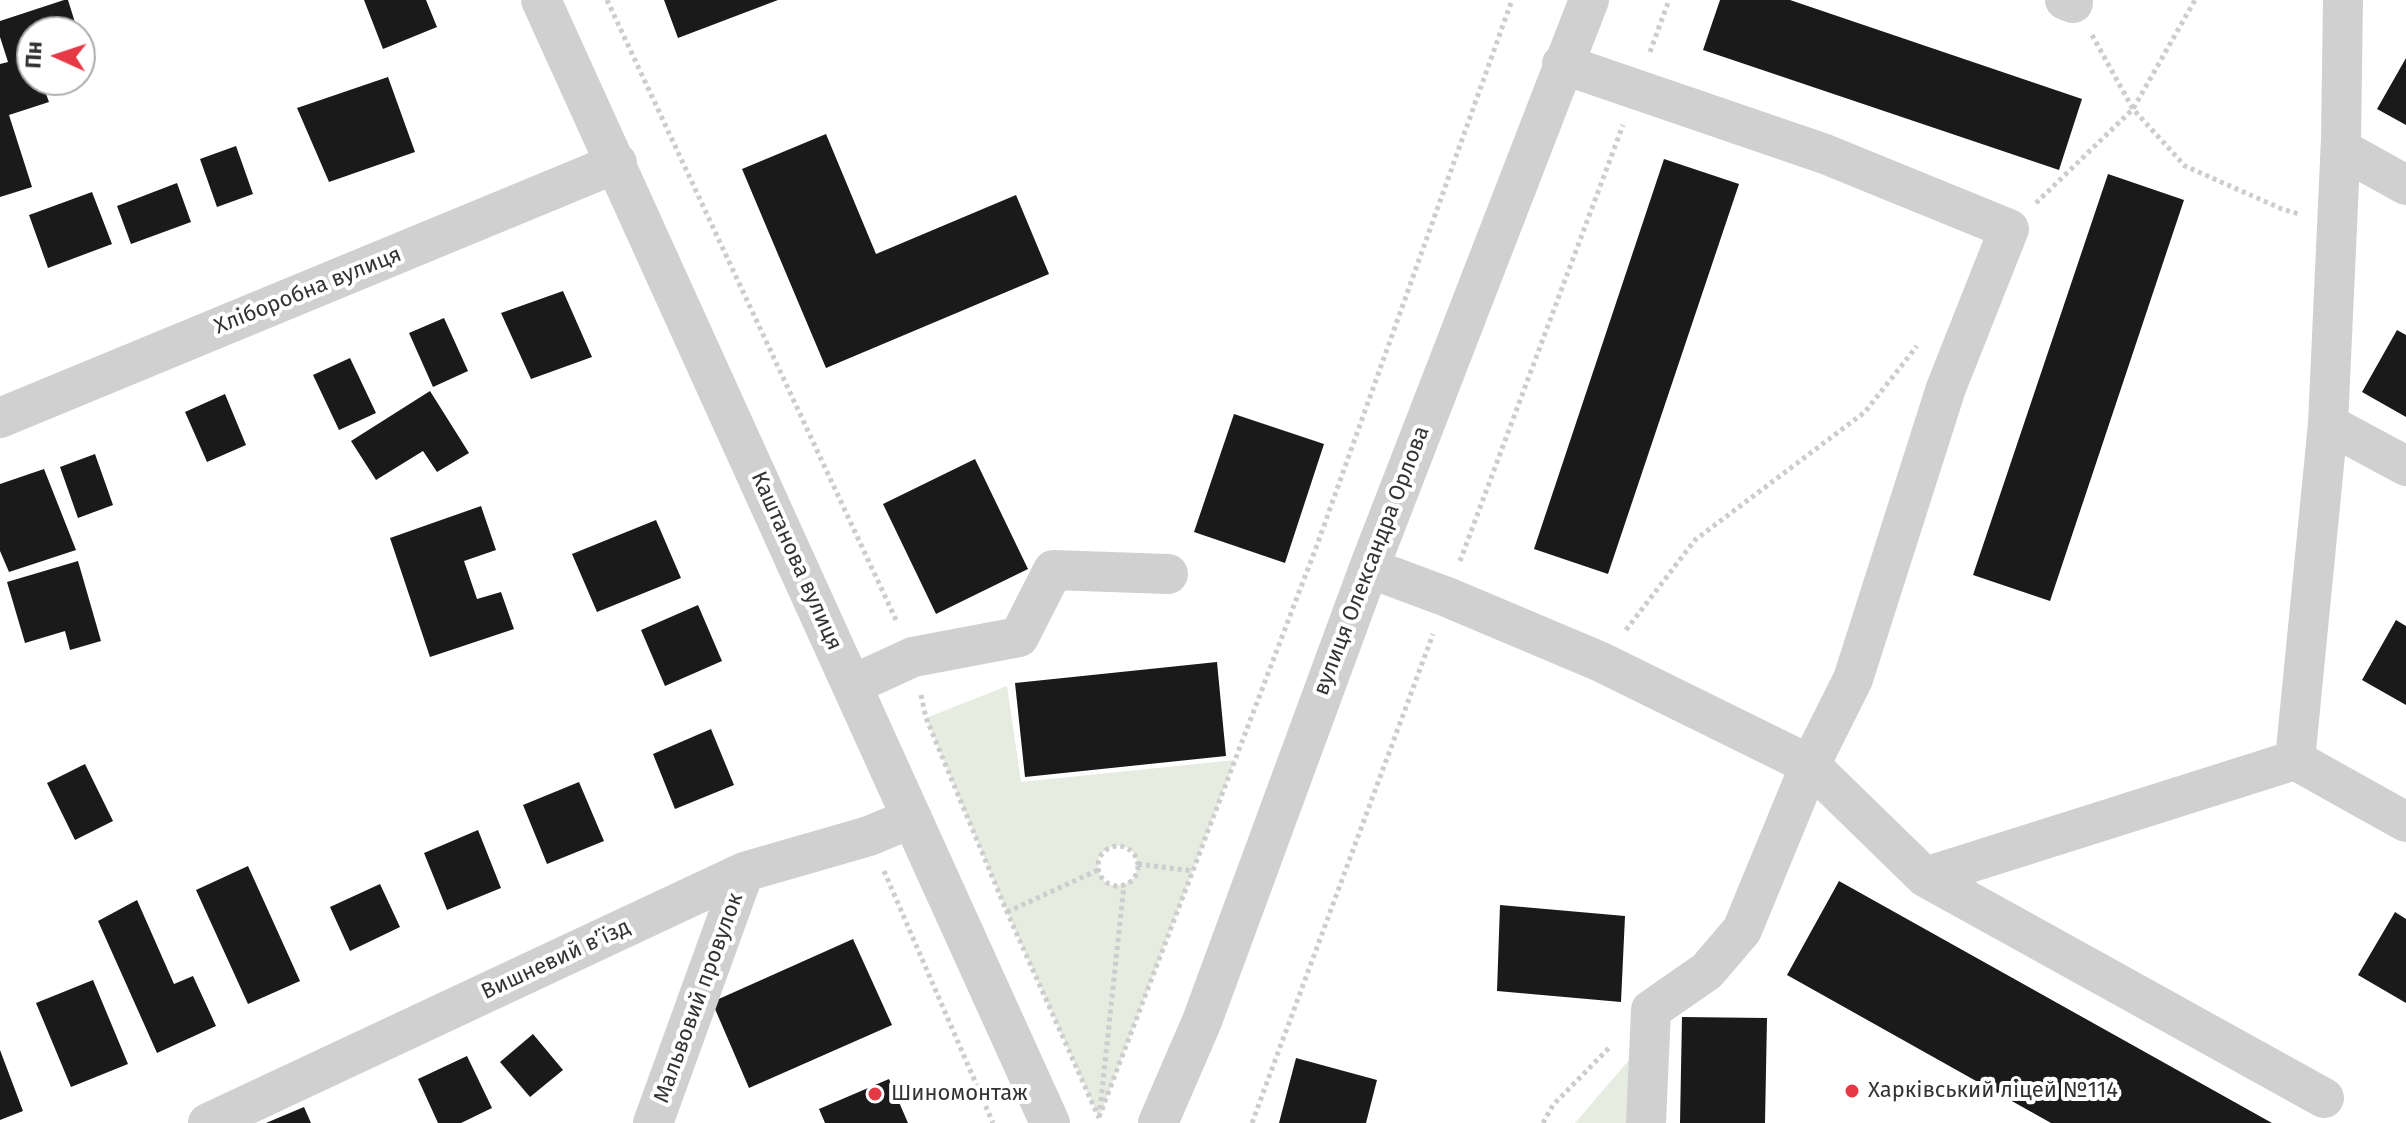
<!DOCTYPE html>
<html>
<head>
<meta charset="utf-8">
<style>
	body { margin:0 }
	#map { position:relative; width:2406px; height:1123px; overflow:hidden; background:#fff; font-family:"Fira Sans",sans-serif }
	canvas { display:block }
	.north { position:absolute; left:16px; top:16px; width:80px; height:80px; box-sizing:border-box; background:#fff; border:2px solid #adadad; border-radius:50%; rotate:273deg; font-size:22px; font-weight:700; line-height:32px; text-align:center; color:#333 }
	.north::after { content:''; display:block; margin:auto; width:28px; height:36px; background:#e63946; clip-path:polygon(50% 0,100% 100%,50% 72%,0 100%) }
</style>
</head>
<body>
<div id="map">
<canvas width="2406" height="1123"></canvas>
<div class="north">Пн</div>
</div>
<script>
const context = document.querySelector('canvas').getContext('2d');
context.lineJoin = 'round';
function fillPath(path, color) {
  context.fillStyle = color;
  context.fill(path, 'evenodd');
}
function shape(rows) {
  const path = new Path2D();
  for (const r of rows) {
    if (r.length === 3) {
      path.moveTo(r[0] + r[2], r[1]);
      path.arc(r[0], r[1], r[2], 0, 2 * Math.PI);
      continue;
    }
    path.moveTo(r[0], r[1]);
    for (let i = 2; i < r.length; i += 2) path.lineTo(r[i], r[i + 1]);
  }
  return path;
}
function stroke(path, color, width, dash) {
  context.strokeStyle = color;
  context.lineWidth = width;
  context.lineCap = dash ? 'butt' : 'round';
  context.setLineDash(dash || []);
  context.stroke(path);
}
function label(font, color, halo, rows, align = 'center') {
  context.font = font + ' "Fira Sans",sans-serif';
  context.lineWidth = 8;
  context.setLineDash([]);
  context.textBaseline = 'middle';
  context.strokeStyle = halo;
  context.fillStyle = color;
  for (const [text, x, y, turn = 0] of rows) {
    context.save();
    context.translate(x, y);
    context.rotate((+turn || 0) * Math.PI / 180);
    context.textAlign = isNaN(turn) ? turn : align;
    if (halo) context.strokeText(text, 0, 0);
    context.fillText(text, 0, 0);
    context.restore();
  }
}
const green = shape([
	[1007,686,1021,782,1235,760,1099,1118,1007,912,926,718],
	[1115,845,1128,848,1133,852,1138,864,1135,877,1124,885,1111,885,1105,882,1098,870,1099,857,1103,852],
	[1629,1060,1627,1123,1575,1123]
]);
const building = shape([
	[64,0,68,0,78,32,32,32,32,80,41,80,49,102,9,115,32,187,0,197,0,64,8,62,0,37,0,21],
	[364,0,426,0,437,27,383,49],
	[664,0,778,0,678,38],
	[1720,0,1790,0,2082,99,2059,170,1703,50],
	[2406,58,2406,125,2377,109],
	[388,77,415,152,329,182,297,108],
	[826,134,876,254,1016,195,1049,274,826,368,742,169],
	[236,146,253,194,217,207,200,159],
	[1664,159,1739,184,1608,574,1534,549],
	[2108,174,2184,200,2050,601,1973,575],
	[177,183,191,222,131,244,117,206],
	[92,192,112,244,48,268,29,215],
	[563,291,592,357,531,379,501,313],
	[444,318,468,371,433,387,409,333],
	[2397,330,2406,335,2406,417,2362,392],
	[350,358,376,413,339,430,313,375],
	[430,391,469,453,437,472,423,451,376,480,351,441],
	[225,394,246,445,207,462,185,412],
	[1234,414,1324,444,1285,563,1194,532],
	[95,454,113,505,78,518,60,467],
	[975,459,1028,569,936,614,883,504],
	[44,469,76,550,9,572,0,551,0,484],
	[481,506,496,550,464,561,477,599,501,592,514,629,430,657,390,538],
	[656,520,681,578,597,612,572,554],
	[78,561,101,641,70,650,65,631,25,643,7,582],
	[698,605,722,661,665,686,641,630],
	[2396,620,2406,626,2406,705,2362,680],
	[1217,662,1226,756,1025,777,1015,683],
	[711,729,734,785,675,809,653,754],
	[85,764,113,821,75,840,47,783],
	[579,782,604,841,547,864,523,805],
	[478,830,501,888,447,910,424,853],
	[248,866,300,981,248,1004,196,890],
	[1839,881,2272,1123,2051,1123,1787,975],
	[380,884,400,927,350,951,330,907],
	[137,900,174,984,193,976,216,1026,157,1053,98,921],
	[1500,905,1625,916,1621,1002,1497,991],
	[2395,912,2406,919,2406,1003,2358,975],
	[853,939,892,1025,749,1088,712,1002],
	[93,980,128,1064,71,1087,36,1003],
	[1682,1017,1767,1018,1765,1123,1680,1123],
	[533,1034,563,1070,530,1097,500,1062],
	[0,1050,23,1111,0,1120],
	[467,1056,492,1108,461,1123,438,1123,418,1079],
	[1296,1058,1377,1080,1366,1123,1279,1123],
	[889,1079,908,1123,825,1123,819,1109],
	[304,1107,311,1123,266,1123]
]);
const path = shape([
	[607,0,897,622],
	[2092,35,2133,109,2185,166,2282,209,2299,214],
	[1650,52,1669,0],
	[2036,203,2133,109,2195,0],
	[1460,561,1623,125],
	[1626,630,1695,540,1865,412,1917,346],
	[921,695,926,718,1007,912,1099,1118],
	[1118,866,20],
	[1138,864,1193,871],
	[884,871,993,1123],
	[1007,912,1098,870],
	[1100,1109,1124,885],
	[1099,1117,1317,545,1512,0],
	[1252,1123,1433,634],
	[1543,1123,1553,1105,1609,1048]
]);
const minor = shape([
	[541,0,1050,1123],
	[2065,0,2073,3],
	[1562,64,1825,154,2009,229,1946,388,1853,679,1810,765,1742,930,1707,971,1651,1010,1646,1123],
	[2341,149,2406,185],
	[0,418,617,163],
	[2328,424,2406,466],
	[1369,568,1447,597,1601,662,1810,765,1925,877,2295,760,2406,822],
	[852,685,913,657,1019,637,1053,570,1168,574],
	[2295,760,2328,424,2341,139,2343,0],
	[1925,877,2324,1098],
	[208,1123,744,872,869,836,912,818],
	[653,1123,744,872],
	[1158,1123,1202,1021,1369,568,1589,0]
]);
const markers = [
	[1852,1091,8,"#e63946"],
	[875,1094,8,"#e63946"]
];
const streetNames = [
	["Хліборобна вулиця",308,291,-22],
	["Каштанова вулиця",796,561,66],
	["вулиця Олександра Орлова",1372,561,-69],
	["Вишневий в’їзд",556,960,-25],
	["Мальвовий провулок",699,998,-70]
];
const poiNames = [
	["Харківський ліцей №114",1868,1091],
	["Шиномонтаж",891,1094]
];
fillPath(green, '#e6ecdf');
fillPath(building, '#1a1a1a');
stroke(path, '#cdcdcd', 5, [4, 4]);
stroke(minor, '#d0d0d0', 40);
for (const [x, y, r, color] of markers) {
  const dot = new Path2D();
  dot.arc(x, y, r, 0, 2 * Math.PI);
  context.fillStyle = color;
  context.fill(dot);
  stroke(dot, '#fff', 3);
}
label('22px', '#333', '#fff', streetNames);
label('22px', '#333', '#fff', poiNames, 'left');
</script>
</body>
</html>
